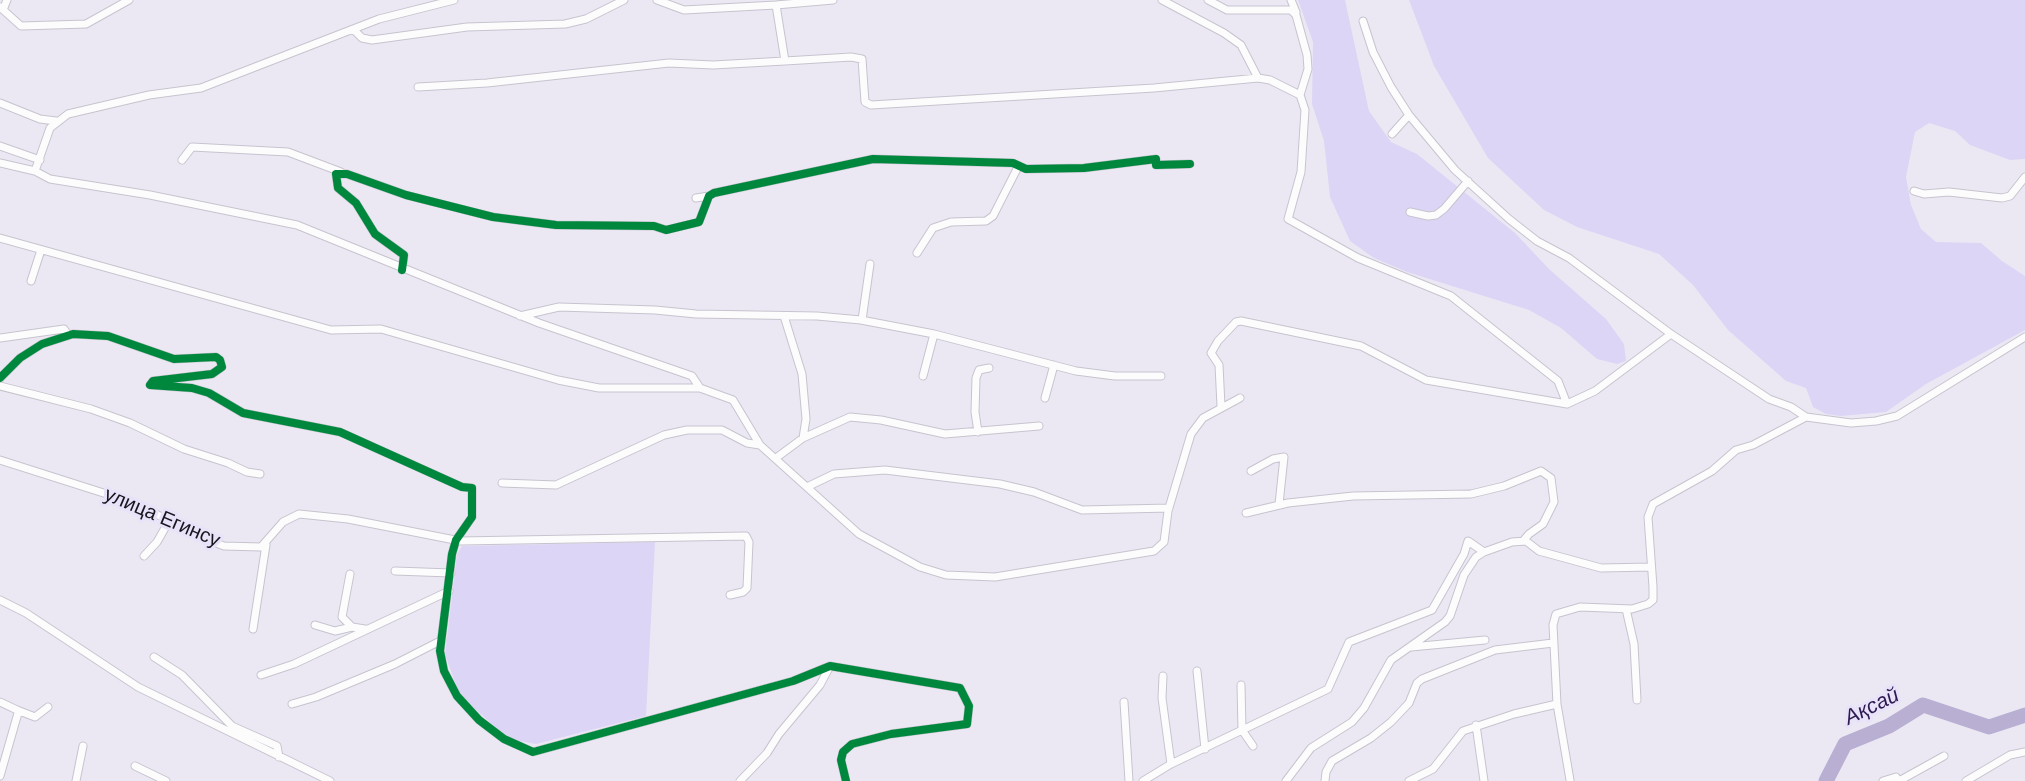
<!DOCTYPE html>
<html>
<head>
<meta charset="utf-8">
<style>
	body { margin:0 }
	canvas { display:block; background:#ebe8f4 }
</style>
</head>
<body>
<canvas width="2025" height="781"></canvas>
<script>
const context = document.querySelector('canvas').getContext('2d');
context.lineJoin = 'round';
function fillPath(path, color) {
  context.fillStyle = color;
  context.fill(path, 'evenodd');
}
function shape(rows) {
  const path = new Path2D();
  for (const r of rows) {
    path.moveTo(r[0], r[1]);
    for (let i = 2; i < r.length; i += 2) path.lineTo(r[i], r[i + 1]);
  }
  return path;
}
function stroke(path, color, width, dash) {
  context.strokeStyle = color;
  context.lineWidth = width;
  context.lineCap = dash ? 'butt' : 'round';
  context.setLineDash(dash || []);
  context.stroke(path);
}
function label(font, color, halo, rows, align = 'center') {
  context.font = font + ' Arial,sans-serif';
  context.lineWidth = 6;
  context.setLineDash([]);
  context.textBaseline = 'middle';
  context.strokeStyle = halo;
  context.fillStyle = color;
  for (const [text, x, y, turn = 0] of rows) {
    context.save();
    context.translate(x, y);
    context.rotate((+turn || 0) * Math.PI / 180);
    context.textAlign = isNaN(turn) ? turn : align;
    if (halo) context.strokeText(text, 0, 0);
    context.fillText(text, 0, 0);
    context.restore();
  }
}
const green = shape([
	[1298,0,1345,0,1369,111,1391,142,1417,154,1515,233,1549,269,1606,319,1624,344,1626,361,1617,364,1597,359,1561,328,1529,310,1407,272,1374,258,1350,241,1330,197,1324,141,1312,104,1313,42],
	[1409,0,2025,0,2025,159,2010,160,1970,145,1955,131,1929,123,1915,132,1906,177,1911,205,1921,229,1936,242,1981,243,2002,261,2025,276,2025,330,1926,384,1886,412,1841,416,1826,414,1813,407,1806,388,1786,381,1728,330,1693,285,1659,254,1577,227,1544,210,1488,158,1434,66],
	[655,542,646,716,536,744,514,740,496,728,459,694,445,654,457,554,462,546]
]);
const river = shape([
	[1826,781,1845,744,1889,726,1923,705,1989,727,2025,715]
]);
const street = shape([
	[657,0,684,10,776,5,785,61,851,57,862,59,865,102,871,105,1154,88,1258,78,1270,80,1300,95],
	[1162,0,1224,33,1241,45,1258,78],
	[1208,0,1227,10,1291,10,1296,15,1307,55,1308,69,1300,95,1305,110,1301,172,1288,219,1358,258,1451,296,1558,381,1567,404],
	[1291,0,1296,12],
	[776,5,833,0],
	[0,7,21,26,86,24,129,0],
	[3,10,7,0],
	[1363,21,1373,52,1391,87,1409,115,1455,170,1509,219,1537,241,1569,258,1671,334],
	[354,30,362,38,372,40,467,27,565,24,586,19,624,0],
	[418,87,487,83,669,63,713,65,785,61],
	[0,103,40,119,56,121],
	[1392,134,1409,115],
	[0,146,40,160],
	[182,160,192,147,288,152,341,172],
	[0,163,35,171,50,179,150,195,297,225,539,323,692,376,700,388],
	[35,171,50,128,68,114,149,95,201,88,379,19,454,0],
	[1914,191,1924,194,1949,192,2002,198,2010,196,2025,177],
	[696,198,709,196],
	[1410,212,1428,216,1436,215,1444,209,1468,181],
	[0,238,331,330,381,329,558,380,599,388,700,388,733,400,760,445],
	[917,253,933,228,951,222,986,221,993,216,1018,167],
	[402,270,404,255,375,234,356,203,338,188,336,174,347,174,406,195,493,217,556,225,654,226,666,230,699,222,709,196,714,193,873,159,1013,163,1026,169,1084,168,1156,159,1156,165,1190,164],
	[31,281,41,250],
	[520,316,559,307,655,310,696,314,817,316,861,320,934,334,1076,371,1115,376,1161,376],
	[862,320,870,264],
	[0,338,64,329,68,335],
	[923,376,934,334],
	[0,378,20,358,42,344,73,334,108,336,174,359,216,357,220,360,222,367,212,374,153,381,150,385,192,388,209,393,243,413,340,432,462,487,472,488,472,517,456,540,452,554,440,651,444,671,457,696,479,720,504,739,533,752,793,681,830,666,960,688,969,706,967,724,891,734,852,744,843,752,841,760,846,781],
	[0,386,91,409,130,423,184,449,228,463,247,472,260,474],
	[1045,398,1054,365],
	[1221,406,1219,365,1211,353,1218,341,1236,322,1241,321,1361,346,1426,380,1567,404,1595,391,1671,334,1769,399,1791,407,1806,417,1851,423,1876,421,1897,416,2025,337],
	[978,432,975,412,976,378,979,370,989,368],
	[803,438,850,417,881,420,945,434,1039,426],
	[776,458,803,438,806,419,802,374,784,316],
	[0,460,135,503,200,537,224,546,261,547,283,522,299,514,348,519,460,541,746,536,749,542,747,588,743,592,730,595],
	[1251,471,1273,459,1284,457,1279,504],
	[502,483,556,485,664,435,687,430,722,430,747,443,760,445,859,534,920,567,946,575,995,577,1154,551,1164,542,1168,511,1191,434,1203,418,1240,398],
	[809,486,834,474,885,470,1000,484,1034,492,1082,510,1169,508],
	[1246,513,1288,503,1353,496,1471,494,1504,486,1541,471,1551,478,1554,502,1543,524,1529,534,1523,541],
	[144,556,157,542,169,521],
	[395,571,451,573],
	[350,574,342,617,352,627,365,629],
	[0,600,26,613,138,687,330,781],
	[1626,609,1634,644,1637,700],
	[315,625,335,631,352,627],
	[253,629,266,545],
	[1411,647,1485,640],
	[154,657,182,675,232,726,277,746,279,757],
	[1197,671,1205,749],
	[261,675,294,664,449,591],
	[1163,676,1162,698,1171,764],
	[1241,685,1242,730,1253,746],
	[0,702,17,710,18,713,0,776],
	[1124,702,1129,781],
	[292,704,316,697,395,664,442,640],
	[17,710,35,717,48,707],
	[1476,725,1484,781],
	[135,766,166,781],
	[1570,780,1557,704,1553,625,1556,614,1580,607,1632,609,1648,604,1653,600,1653,587,1648,517,1653,504,1712,471,1736,450,1753,445,1806,417],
	[76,781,83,746],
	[740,781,767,753,779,734,820,685,830,666],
	[1143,781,1171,764,1328,689,1349,642,1432,610,1464,554,1468,541,1484,552],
	[1286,781,1311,748,1352,722,1364,708,1391,660,1445,622,1450,616,1464,575,1476,557,1484,552,1512,542,1526,541,1539,551,1601,568,1651,567],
	[1325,781,1326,772,1332,761,1371,738,1391,722,1409,703,1417,683,1422,679,1495,650,1553,643],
	[1409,781,1433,769,1463,731,1514,714,1557,704],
	[1883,781,1896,777,1899,781],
	[1899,781,1944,756],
	[1966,781,2010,755,2025,752]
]);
const cycleway = shape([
	[402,270,404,255,375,234,356,203,338,188,336,174,347,174,406,195,493,217,556,225,654,226,666,230,699,222,709,196,714,193,873,159,1013,163,1026,169,1084,168,1156,159,1156,165,1190,164],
	[0,378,20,358,42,344,73,334,108,336,174,359,216,357,220,360,222,367,212,374,153,381,150,385,192,388,209,393,243,413,340,432,462,487,472,488,472,517,456,540,452,554,440,651,444,671,457,696,479,720,504,739,533,752,793,681,830,666,960,688,969,706,967,724,891,734,852,744,843,752,841,760,846,781]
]);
const streetNames = [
	["улица Егинсу",162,518,23]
];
const waterNames = [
	["Ақсай",1872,707,-26]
];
fillPath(green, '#ddd5f5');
stroke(river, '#b8afd2', 15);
stroke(street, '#c7c4ce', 9);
stroke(street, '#fcfcfd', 7);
stroke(cycleway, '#00873e', 8);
label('20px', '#18161d', '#e8e3f9', streetNames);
label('italic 21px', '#2f1b52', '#e8e3f9', waterNames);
</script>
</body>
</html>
